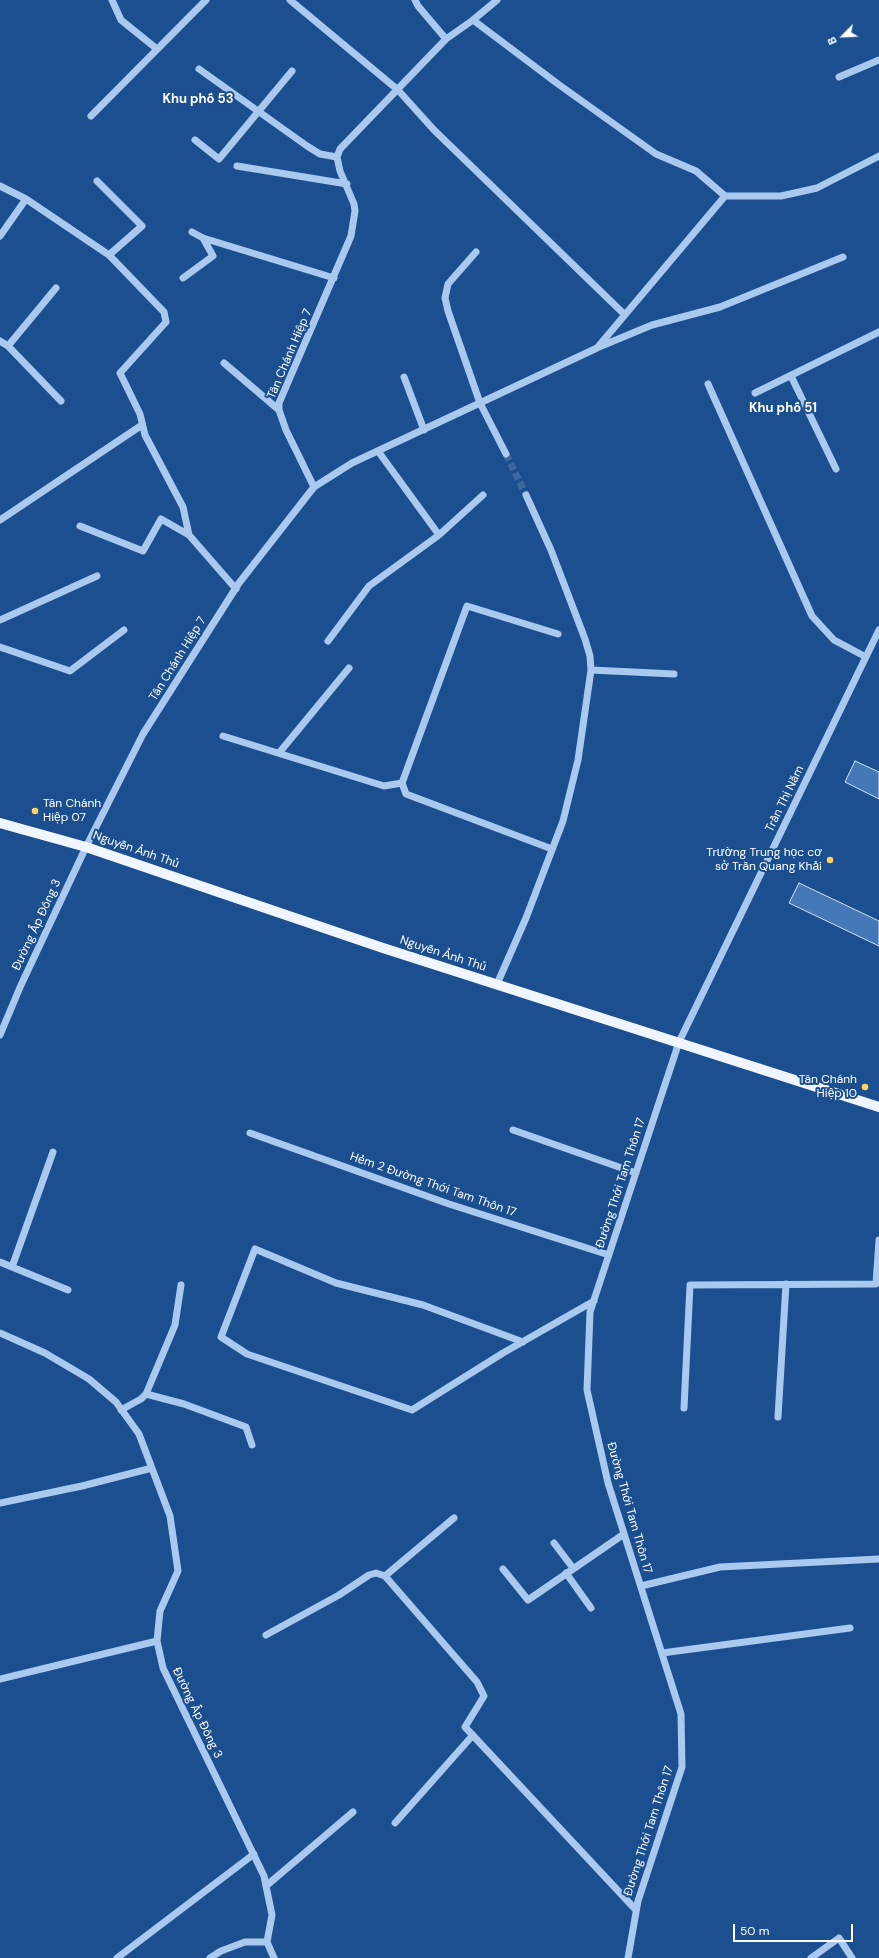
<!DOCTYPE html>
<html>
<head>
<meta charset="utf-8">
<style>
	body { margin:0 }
	#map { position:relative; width:879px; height:1958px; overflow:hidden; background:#1b4f8f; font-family:"DM Sans",sans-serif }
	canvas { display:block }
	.north { position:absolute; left:823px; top:16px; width:40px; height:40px; -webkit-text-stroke:3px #1b4f8f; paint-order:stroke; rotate:246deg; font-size:11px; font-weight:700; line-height:16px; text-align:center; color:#fff }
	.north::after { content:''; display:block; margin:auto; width:14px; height:18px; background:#fff; clip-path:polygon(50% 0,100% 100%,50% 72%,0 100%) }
	.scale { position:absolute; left:733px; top:1924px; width:120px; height:18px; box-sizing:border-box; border:2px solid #fff; border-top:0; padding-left:5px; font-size:12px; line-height:14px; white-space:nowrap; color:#fff; -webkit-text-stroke:3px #1b4f8f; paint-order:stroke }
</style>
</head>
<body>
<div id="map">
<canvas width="879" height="1958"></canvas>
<div class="north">B</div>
<div class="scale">50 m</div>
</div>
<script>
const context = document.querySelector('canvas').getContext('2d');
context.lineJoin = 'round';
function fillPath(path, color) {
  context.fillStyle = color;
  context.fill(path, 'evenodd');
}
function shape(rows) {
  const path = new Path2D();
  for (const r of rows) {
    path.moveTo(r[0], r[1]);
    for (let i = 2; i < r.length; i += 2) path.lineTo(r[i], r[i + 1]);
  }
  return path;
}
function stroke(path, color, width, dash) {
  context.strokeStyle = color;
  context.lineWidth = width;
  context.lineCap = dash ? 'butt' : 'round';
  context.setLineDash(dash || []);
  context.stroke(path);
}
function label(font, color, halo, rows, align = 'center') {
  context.font = font + ' "DM Sans",sans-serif';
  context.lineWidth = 4;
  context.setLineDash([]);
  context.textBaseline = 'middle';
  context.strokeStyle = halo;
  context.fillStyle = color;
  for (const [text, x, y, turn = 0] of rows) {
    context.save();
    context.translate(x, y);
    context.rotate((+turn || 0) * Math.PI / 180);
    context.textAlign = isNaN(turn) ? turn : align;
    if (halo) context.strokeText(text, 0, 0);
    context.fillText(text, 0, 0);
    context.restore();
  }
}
const building = shape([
	[855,761,879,772,879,799,845,782,855,761],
	[799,883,879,921,879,946,789,903,799,883]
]);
const minorTunnel = shape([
	[506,454,526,495]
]);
const minor = shape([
	[112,0,121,20,157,49],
	[290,0,398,90,434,130,624,314],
	[415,0,418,6,446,39],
	[473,20,558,84,656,154,696,171,725,196,781,196,817,188,879,156],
	[199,69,307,146,320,154,337,157],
	[839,77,879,60],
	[91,116,206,0],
	[195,140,219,159,292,71],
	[237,166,347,184],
	[97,181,142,226,109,255],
	[0,186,26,199,109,255,164,312,166,322,120,373,140,414,145,435,183,507,189,535,236,589],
	[0,236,26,199],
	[203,238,334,278],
	[476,252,448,284,445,298,448,311,480,403,506,454],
	[183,278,213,256,203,238,192,232],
	[0,341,8,346,61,401],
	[8,346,56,288],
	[599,347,652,325,720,307,843,257],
	[224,363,279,410],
	[791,376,836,469],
	[404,377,424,430],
	[708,384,812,616,834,640,866,657],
	[755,393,879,332],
	[314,487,352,463,597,348,725,196],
	[0,520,142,425],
	[80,526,143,551,161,519,189,535],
	[439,535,483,495],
	[0,620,97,576],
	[328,641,369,586,439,535,378,451],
	[0,647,70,671,124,630],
	[591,670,674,674],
	[223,736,384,786,402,783],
	[279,753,349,668],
	[552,849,406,794,402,783,467,606,558,634],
	[497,984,526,918,563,821,578,760,591,670,590,656,585,639,551,550,526,495],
	[0,1035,21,985,86,847,143,734,239,583,314,487,286,430,279,410,279,403,351,236,355,211,354,204,340,171,337,157,340,149,446,39,473,20,497,0],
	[513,1130,636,1173],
	[250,1133,449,1204,609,1255],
	[0,1262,12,1267,53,1152],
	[12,1267,68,1290],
	[0,1333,45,1353,89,1379,116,1402,139,1434,170,1516,178,1571,160,1611,157,1641,163,1668,264,1876,272,1915,267,1942,274,1958],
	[523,1342,423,1305,336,1283,255,1249,221,1337,247,1354,412,1410,503,1353,594,1301],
	[146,1394,175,1325,181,1285],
	[684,1408,690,1285,876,1284,879,1240],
	[121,1410,141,1399,146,1394,184,1404,246,1427,252,1445],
	[778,1417,786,1284],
	[0,1503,82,1486,152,1468],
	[454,1518,385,1576,477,1682,484,1696,465,1727,636,1910],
	[554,1543,573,1568],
	[503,1569,528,1600,624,1534],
	[566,1573,591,1608],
	[641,1586,720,1567,879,1559],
	[266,1635,339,1595,369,1575,376,1573,385,1576],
	[662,1653,850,1628],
	[0,1679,157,1641],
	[395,1823,473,1735],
	[266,1886,353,1812],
	[117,1958,254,1854],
	[210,1958,221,1951,245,1942,267,1942],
	[628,1958,638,1901,682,1767,681,1714,608,1483,587,1390,590,1312,679,1042,879,630],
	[811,1958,839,1938,852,1958]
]);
const major = shape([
	[0,823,86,847,383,948,879,1107]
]);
const markers = [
	[35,811,4,"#ffd166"],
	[830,860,4,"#ffd166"],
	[865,1087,4,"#ffd166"]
];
const streetNames = [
	["Tân Chánh Hiệp 7",290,354,-67],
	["Tân Chánh Hiệp 7",178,659,-58],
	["Trần Thị Năm",785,799,-64],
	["Nguyễn Ảnh Thủ",136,850,19],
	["Đường Ấp Đông 3",37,925,-65],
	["Nguyễn Ảnh Thủ",443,954,18],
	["Đường Thới Tam Thôn 17",621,1183,-72],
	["Hẻm 2 Đường Thới Tam Thôn 17",433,1185,19],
	["Đường Thới Tam Thôn 17",629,1508,74],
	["Đường Ấp Đông 3",197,1713,64],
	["Đường Thới Tam Thôn 17",649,1831,-72]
];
const poiNames = [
	["Tân Chánh",43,804,"left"],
	["Hiệp 07",43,818,"left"],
	["Trường Trung học cơ",822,853],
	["sở Trần Quang Khải",822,867],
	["Tân Chánh",857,1080],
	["Hiệp 10",857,1094]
];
const neighbourhoodNames = [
	["Khu phố 53",198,100],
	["Khu phố 51",783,409]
];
fillPath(building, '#4478b7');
stroke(building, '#cfe3fa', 1);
stroke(minorTunnel, '#3d69a0', 7, [7, 3.5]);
stroke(minor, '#a9c9ee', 7);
stroke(major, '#f0f6ff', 10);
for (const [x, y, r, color] of markers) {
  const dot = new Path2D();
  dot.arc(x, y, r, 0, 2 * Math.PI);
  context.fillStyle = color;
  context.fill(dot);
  stroke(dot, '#1b4f8f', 1.5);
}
label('12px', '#fff', '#1b4f8f', streetNames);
label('12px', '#fff', '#1b4f8f', poiNames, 'right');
label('bold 13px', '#fff', '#1b4f8f', neighbourhoodNames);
</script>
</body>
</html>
